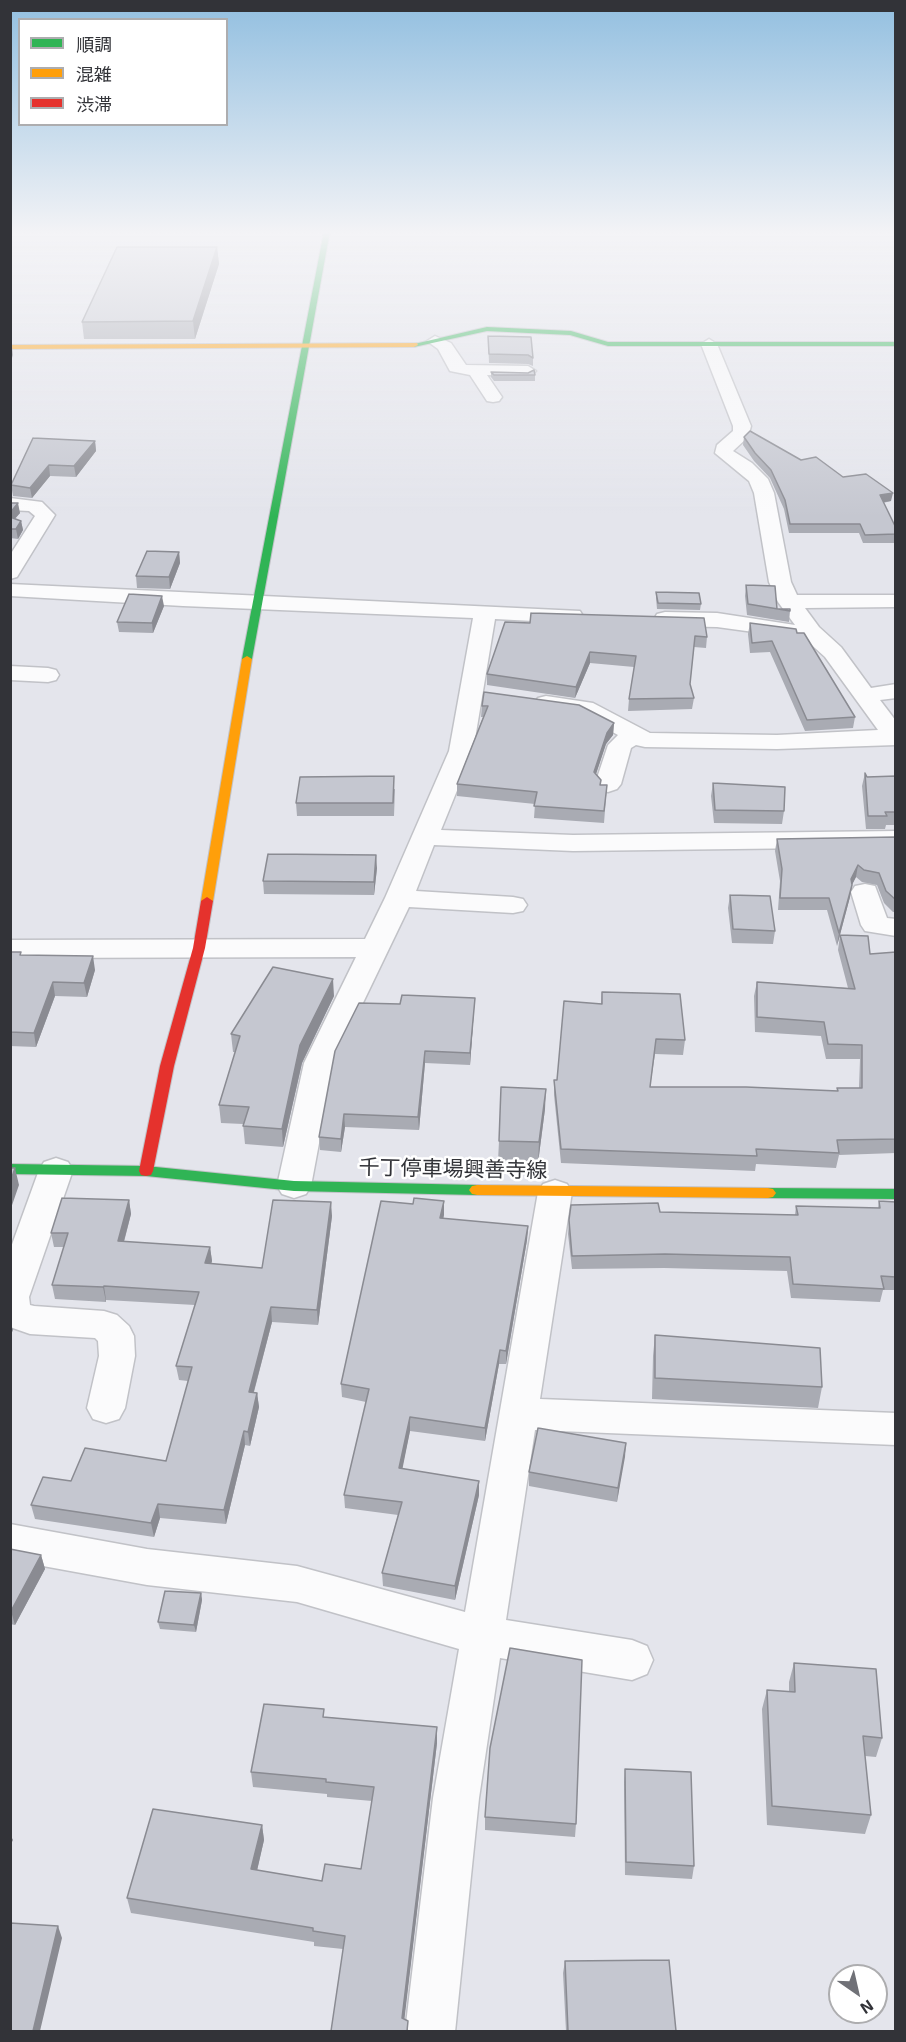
<!DOCTYPE html>
<html>
<head>
<meta charset="utf-8">
<style>
	body { margin:0 }
	#map { position:relative; width:906px; height:2042px; overflow:hidden; background:#e4e5ec; font-family:"Exo 2","Noto Sans JP",sans-serif }
	canvas { display:block }
	.frame { position:absolute; inset:0; border:12px solid #323338; pointer-events:none }
	.legend { position:absolute; left:18px; top:18px; width:210px; height:108px; box-sizing:border-box; background:#fff; border:2px solid #adadaf; margin:0; padding:8px 10px; list-style:none; font-size:18px; color:#323338 }
	.legend li { display:flex; align-items:center; gap:12px; height:30px }
	.legend b { width:30px; border:2px solid #adadaf }
	.north { position:absolute; left:828px; top:1964px; width:60px; height:60px; box-sizing:border-box; background:#fff; border:2px solid #adadaf; border-radius:50%; rotate:146deg; font-size:16px; font-weight:700; line-height:24px; text-align:center; color:#323338 }
	.north::after { content:''; display:block; margin:auto; width:21px; height:27px; background:#707177; clip-path:polygon(50% 0,100% 100%,50% 72%,0 100%) }
</style>
</head>
<body>
<div id="map">
<canvas width="906" height="2042"></canvas>
<div class="frame"></div>
<ul class="legend">
<li><b style="height:8px;background:#30b455"></b>順調</li>
<li><b style="height:8px;background:#ff9f0a"></b>混雑</li>
<li><b style="height:8px;background:#e5322d"></b>渋滞</li>
</ul>
<div class="north">N</div>
</div>
<script>
const context = document.querySelector('canvas').getContext('2d');
context.lineJoin = 'round';
function shape(rows) {
  const path = new Path2D();
  for (const r of rows) {
    path.moveTo(r[0], r[1]);
    for (let i = 2; i < r.length; i += 2) path.lineTo(r[i], r[i + 1]);
  }
  return path;
}
function stroke(path, color, width, dash) {
  context.strokeStyle = color;
  context.lineWidth = width;
  context.lineCap = dash ? 'butt' : 'round';
  context.setLineDash(dash || []);
  context.stroke(path);
}
function fillPath(path, color) {
  context.fillStyle = color;
  context.fill(path, 'evenodd');
}
function label(font, color, halo, rows, align = 'center') {
  context.font = font + ' "Exo 2","Noto Sans JP",sans-serif';
  context.lineWidth = 5;
  context.setLineDash([]);
  context.textBaseline = 'middle';
  context.strokeStyle = halo;
  context.fillStyle = color;
  for (const [text, x, y, turn = 0] of rows) {
    context.save();
    context.translate(x, y);
    context.rotate((+turn || 0) * Math.PI / 180);
    context.textAlign = isNaN(turn) ? turn : align;
    if (halo) context.strokeText(text, 0, 0);
    context.fillText(text, 0, 0);
    context.restore();
  }
}
const street = shape([
	[435,336,451,343,466,365,528,366,536,371,528,376,487,375,502,397,499,401,493,402,487,401,470,375,450,371,438,349,427,341,435,336],
	[709,339,717,344,751,426,748,437,733,451,752,463,768,479,774,493,791,582,797,595,896,595,896,607,805,608,819,627,841,647,871,688,896,684,896,698,880,700,896,721,896,745,777,749,645,747,636,745,631,748,621,784,617,789,608,792,599,789,595,784,608,745,618,735,579,714,538,708,534,703,538,698,546,696,593,703,650,733,777,735,878,730,825,657,805,639,717,627,665,626,657,624,654,619,657,614,665,612,717,613,795,625,778,602,769,582,754,493,749,481,715,453,717,445,733,431,733,426,701,344,709,339],
	[10,498,42,502,55,515,17,577,10,579,10,555,35,516,29,511,10,510,10,498],
	[10,584,580,611,583,616,580,621,572,623,495,619,473,751,441,830,573,835,896,831,896,847,573,851,434,845,416,891,513,897,523,899,527,905,523,911,513,913,409,907,334,1063,311,1186,306,1194,294,1198,282,1194,277,1186,304,1063,356,957,10,958,10,940,365,939,385,898,449,751,473,618,183,606,10,596,10,584],
	[10,666,48,668,56,670,59,675,56,680,48,682,10,680,10,666],
	[865,884,875,886,887,918,896,919,896,936,865,931,861,925,851,892,855,886,865,884],
	[56,1158,68,1162,73,1170,29,1297,30,1305,34,1306,104,1311,117,1315,129,1326,134,1336,135,1356,125,1408,119,1419,106,1423,93,1419,87,1408,99,1356,98,1341,95,1338,30,1334,10,1327,10,1250,39,1170,44,1162,56,1158],
	[555,1180,567,1184,572,1192,540,1399,896,1413,896,1445,535,1430,506,1620,632,1640,647,1646,653,1660,647,1674,632,1680,500,1658,479,1798,455,2032,405,2032,433,1798,459,1649,297,1602,147,1585,10,1560,10,1524,147,1549,297,1566,465,1612,538,1192,543,1184,555,1180]
]);
const fast = shape([
	[324,231,330,231,252,659,247,662,242,659,324,231],
	[487,327,571,331,608,342,896,342,896,346,608,346,570,335,487,331,414,347,410,345,487,327],
	[10,1164,146,1166,294,1181,477,1185,482,1186,485,1190,482,1194,477,1195,294,1191,146,1176,10,1174,10,1164],
	[768,1188,896,1189,896,1199,768,1198,763,1197,760,1193,763,1189,768,1188]
]);
const slow = shape([
	[417,343,418,345,414,347,10,349,10,345,417,343],
	[247,656,252,659,213,901,207,905,201,901,242,659,247,656],
	[477,1185,768,1188,773,1189,776,1193,773,1197,768,1198,477,1195,472,1194,469,1190,472,1186,477,1185]
]);
const jam = shape([
	[207,897,213,901,205,948,174,1066,153,1171,151,1175,146,1176,141,1175,139,1171,160,1066,193,948,201,901,207,897]
]);
const wall = shape([
	[217,247,219,264,195,339,84,339,82,322],
	[488,336,533,358,533,366,528,364,489,363],
	[491,372,535,375,535,381,494,381,491,377],
	[744,437,843,477,891,501,883,503,896,528,896,543,863,543,859,533,789,533,784,509,770,478,754,461,743,445],
	[95,441,96,451,76,477,50,476,32,498,13,496,11,485],
	[10,503,20,513,15,519,21,521,23,530,18,539,10,538],
	[179,552,180,563,170,589,137,588,136,576],
	[746,585,777,609,790,611,789,622,747,615,745,596],
	[656,592,701,604,700,610,657,609,656,598],
	[164,606,153,633,119,632,117,622],
	[505,622,707,637,706,648,694,647,690,685,694,698,692,709,628,711,629,699,634,667,590,663,575,698,487,685,487,674],
	[750,623,797,633,855,717,853,728,805,731,770,652,750,653,748,634],
	[482,706,614,723,613,735,606,744,596,774,601,785,607,785,604,823,534,818,535,804,457,796,457,784,483,717,481,717],
	[865,773,867,777,896,776,896,825,886,825,885,829,866,829,862,786],
	[713,783,784,811,782,824,714,823,711,796],
	[395,789,394,816,297,816,296,803],
	[896,837,896,912,893,912,884,903,877,885,862,882,856,877,852,884,850,897,837,946,827,910,778,910,780,881,775,851,777,839],
	[377,868,374,895,264,894,263,881],
	[730,895,775,931,773,944,732,943,728,908],
	[840,935,870,954,896,952,896,1153,839,1155,836,1168,756,1164,755,1171,561,1163,554,1095,554,1080,557,1080,601,1004,602,992,685,1040,683,1055,655,1054,650,1087,837,1091,837,1088,859,1088,860,1059,826,1059,821,1036,755,1032,754,996,757,982,848,988,838,950],
	[10,952,21,952,21,955,95,970,87,997,55,996,36,1047,10,1046],
	[334,996,302,1063,283,1147,245,1144,243,1124,221,1123,219,1105,235,1052,233,1052,231,1034],
	[475,998,474,1010,470,1065,425,1063,419,1130,345,1127,341,1152,320,1150,319,1137,400,1004],
	[545,1109,538,1163,498,1161,499,1141],
	[129,1200,131,1214,124,1242,210,1247,212,1261,211,1264,262,1268,332,1216,318,1325,272,1322,254,1392,257,1393,259,1407,250,1446,245,1445,226,1524,160,1518,154,1537,35,1519,31,1505,71,1481,166,1461,188,1381,179,1380,176,1366,195,1305,106,1300,106,1302,55,1299,52,1285,64,1247,54,1247,51,1233],
	[444,1201,443,1219,528,1226,527,1240,506,1364,499,1364,485,1441,410,1431,402,1468,479,1495,455,1600,383,1586,382,1573,398,1515,345,1508,344,1495,366,1402,342,1397,341,1384,413,1204],
	[879,1201,896,1202,896,1290,883,1290,880,1302,791,1298,787,1271,664,1268,572,1269,568,1234,569,1220,660,1212,795,1215,796,1206,878,1208],
	[655,1335,822,1387,818,1408,652,1399,653,1356],
	[626,1443,617,1502,529,1486,529,1472],
	[10,1549,41,1555,45,1569,15,1625,10,1624],
	[201,1593,202,1600,196,1632,160,1629,158,1622],
	[794,1663,882,1738,876,1757,865,1756,871,1815,865,1834,767,1825,762,1709,767,1690,789,1692,789,1682],
	[325,1717,437,1727,437,1743,404,2019,408,2021,408,2031,331,2031,343,1949,314,1946,314,1942,131,1913,127,1898,262,1825,264,1840,257,1870,322,1881,361,1869,372,1801,327,1797,327,1794,253,1787,251,1772],
	[625,1769,694,1866,692,1879,625,1875,624,1782],
	[485,1817,576,1824,575,1837,485,1830],
	[565,1961,676,2031,566,2031,563,1973]
]);
const shadedWall = shape([
	[217,247,219,264,195,339,193,321],
	[12,346,13,355,10,364,10,351],
	[95,441,96,451,76,477,74,466],
	[49,465,50,476,32,498,30,488],
	[893,493,891,501,878,503,880,495],
	[18,503,20,513,10,524,10,513],
	[21,521,23,530,18,539,16,529],
	[179,552,180,563,170,589,169,577],
	[162,596,164,606,153,633,152,623],
	[590,652,590,663,575,698,576,687],
	[614,723,613,735,606,744,593,783,594,772,607,733],
	[376,855,377,868,374,895,374,882],
	[858,865,856,877,849,891,851,879],
	[852,885,850,897,837,946,839,933],
	[93,956,95,970,87,997,84,983],
	[333,979,334,996,302,1063,283,1147,282,1129,300,1045],
	[53,982,55,996,36,1047,34,1033],
	[475,998,474,1010,470,1065,470,1053],
	[425,1051,425,1063,419,1130,418,1117],
	[546,1089,545,1109,538,1163,539,1142],
	[344,1114,345,1127,341,1152,341,1139],
	[15,1168,19,1185,10,1211,10,1183],
	[129,1200,131,1214,120,1256,118,1241],
	[444,1201,444,1215,441,1232,440,1218],
	[331,1202,332,1216,318,1325,317,1310],
	[528,1226,527,1240,506,1364,506,1351],
	[210,1247,212,1261,207,1278,205,1263],
	[104,1286,106,1300,106,1302,103,1287],
	[271,1307,272,1322,250,1406,249,1392],
	[10,1322,13,1330,10,1337],
	[500,1350,499,1364,485,1441,485,1428],
	[257,1393,259,1407,250,1446,248,1432],
	[410,1417,410,1431,400,1481,399,1468],
	[244,1431,245,1445,226,1524,224,1510],
	[626,1443,625,1457,617,1502,618,1488],
	[479,1481,479,1495,455,1600,455,1586],
	[158,1504,160,1518,154,1537,151,1523],
	[41,1555,45,1569,15,1625,11,1611],
	[201,1593,202,1600,196,1632,194,1625],
	[437,1727,437,1743,403,2031,402,2018],
	[262,1825,264,1840,254,1884,251,1869],
	[10,1834,13,1840,10,1846],
	[58,1926,62,1938,40,2031,33,2031]
]);
const building = shape([
	[117,247,217,247,193,321,82,322,117,247],
	[488,336,531,337,533,358,528,355,489,354,488,336],
	[534,370,535,375,494,375,491,372,528,373,534,370],
	[750,431,801,460,816,457,843,477,866,474,893,493,880,495,896,528,896,534,865,535,860,524,790,524,785,500,771,470,755,453,744,437,750,431],
	[33,438,95,441,74,466,49,465,30,488,11,485,33,438],
	[10,503,18,503,10,513,10,503],
	[10,517,21,521,16,529,10,529,10,517],
	[147,551,179,552,169,577,136,576,147,551],
	[746,585,775,586,777,609,790,609,790,611,748,604,746,585],
	[656,592,699,593,701,604,658,603,656,592],
	[129,594,162,596,152,623,117,622,129,594],
	[531,613,704,618,707,637,695,636,690,684,694,698,629,699,636,656,590,652,576,687,487,674,505,622,530,623,531,613],
	[750,623,796,629,797,633,804,633,855,717,807,720,772,641,752,643,750,623],
	[484,692,579,705,614,723,607,733,594,772,601,780,600,785,607,785,604,811,534,806,537,792,457,784,488,706,482,706,484,692],
	[865,773,867,777,896,776,896,812,885,812,887,816,868,816,865,773],
	[394,776,393,803,296,803,300,777,394,776],
	[713,783,785,787,784,811,715,810,713,783],
	[896,837,896,900,886,891,879,873,864,870,858,865,851,879,852,885,839,933,829,898,780,898,782,869,777,839,896,837],
	[268,854,376,855,374,882,263,881,268,854],
	[730,895,770,896,775,931,733,929,730,895],
	[840,935,868,936,870,954,896,952,896,1139,837,1140,839,1153,756,1149,757,1156,561,1149,554,1080,557,1080,564,1001,602,1004,602,992,680,994,685,1040,656,1039,650,1087,746,1087,838,1091,837,1088,862,1088,862,1045,828,1044,824,1022,757,1017,757,982,855,989,840,935],
	[10,952,21,952,20,955,93,956,84,983,53,982,34,1033,10,1032,10,952],
	[273,967,333,979,300,1045,282,1129,243,1126,249,1107,219,1105,240,1036,231,1034,273,967],
	[402,995,475,998,470,1053,425,1051,418,1117,344,1114,341,1139,319,1137,335,1051,359,1003,400,1004,402,995],
	[501,1087,546,1089,539,1142,499,1141,501,1087],
	[10,1168,15,1168,10,1183,10,1168],
	[62,1198,129,1200,118,1241,210,1247,205,1263,262,1268,273,1200,331,1202,317,1310,271,1307,249,1392,257,1393,248,1432,244,1431,224,1510,158,1504,151,1523,31,1505,43,1477,71,1481,85,1448,166,1461,192,1367,176,1366,199,1292,104,1286,103,1287,52,1285,68,1233,51,1233,62,1198],
	[414,1198,444,1201,440,1218,528,1226,506,1351,500,1350,485,1428,410,1417,399,1468,479,1481,455,1586,382,1573,402,1502,344,1495,369,1389,341,1384,381,1201,413,1204,414,1198],
	[879,1201,896,1202,896,1277,881,1276,884,1289,793,1284,790,1257,665,1254,572,1256,569,1220,571,1205,658,1203,660,1212,798,1215,796,1206,880,1208,879,1201],
	[655,1335,820,1348,822,1387,655,1378,655,1335],
	[538,1428,626,1443,618,1488,529,1472,538,1428],
	[10,1549,41,1555,11,1611,10,1611,10,1549],
	[165,1591,201,1593,194,1625,158,1622,165,1591],
	[510,1648,582,1660,576,1824,485,1817,490,1748,510,1648],
	[794,1663,876,1669,882,1738,863,1736,871,1815,772,1806,767,1690,795,1692,794,1663],
	[264,1704,324,1709,323,1717,437,1727,402,2018,408,2021,407,2031,331,2031,345,1936,313,1931,313,1928,127,1898,153,1809,262,1825,251,1869,322,1881,325,1864,361,1869,374,1787,326,1782,326,1779,251,1772,264,1704],
	[625,1769,691,1772,694,1866,626,1862,625,1769],
	[10,1923,58,1926,33,2031,10,2031,10,1923],
	[669,1960,676,2031,568,2031,565,1961,669,1960]
]);
const streetNames = [
	["千丁停車場興善寺線",453,1169,1]
];
stroke(street, '#c1c2c7', 3);
stroke(fast, '#c1c2c7', 2);
stroke(slow, '#c1c2c7', 2);
stroke(jam, '#c1c2c7', 2);
fillPath(street, '#fbfbfc');
fillPath(fast, '#30b455');
fillPath(slow, '#ff9f0a');
fillPath(jam, '#e5322d');
fillPath(wall, '#a9abb3');
fillPath(shadedWall, '#8a8b92');
fillPath(building, '#c5c7d0');
stroke(building, '#8a8b92', 1.5);
const sky = context.createLinearGradient(0, 0, 0, 517);
sky.addColorStop(0, '#92bfe0');
sky.addColorStop(0.45, '#f3f3f6');
sky.addColorStop(1, '#f3f3f600');
context.fillStyle = sky;
context.fillRect(0, 0, 906, 517);
label('21px', '#323338', '#fff', streetNames);
</script>
</body>
</html>
